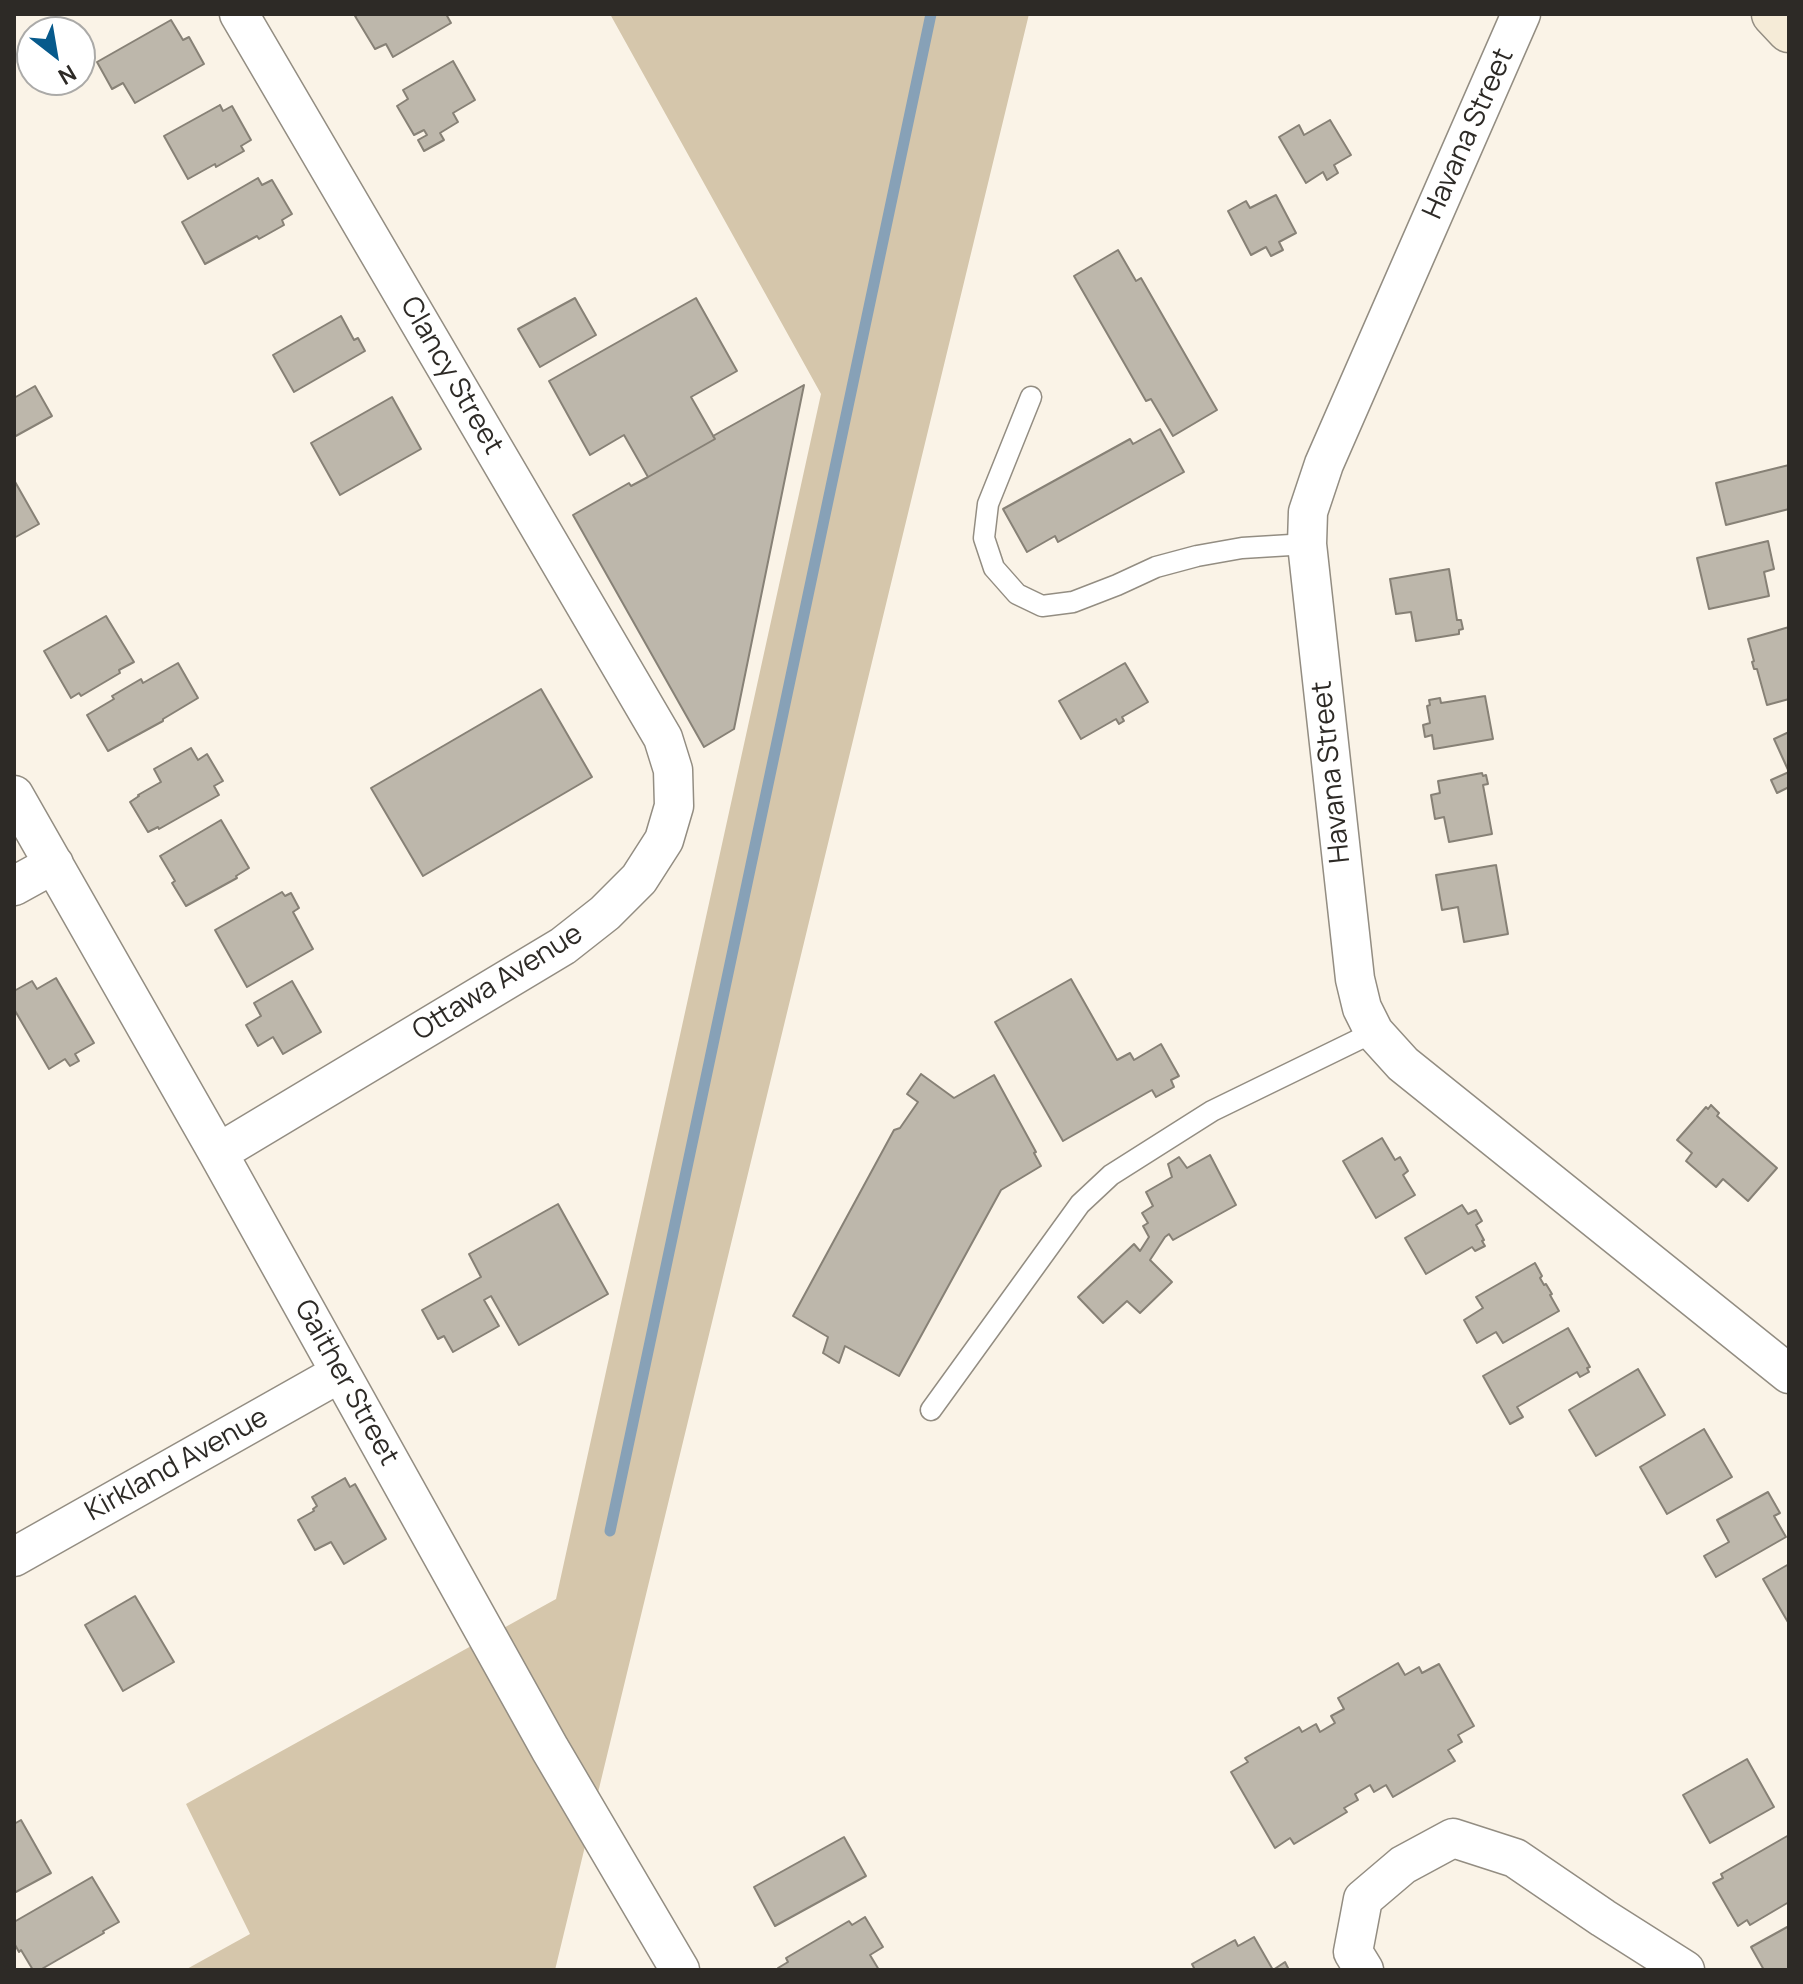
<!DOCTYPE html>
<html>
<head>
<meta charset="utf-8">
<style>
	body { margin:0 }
	#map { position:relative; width:1803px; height:1984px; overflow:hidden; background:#faf3e7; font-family:Manrope,sans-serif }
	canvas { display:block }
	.frame { position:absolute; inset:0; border:16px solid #2d2a26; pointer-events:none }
	.north { position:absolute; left:16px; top:16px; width:80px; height:80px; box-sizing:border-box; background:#fff; border:2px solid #abaaa8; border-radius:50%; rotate:149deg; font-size:22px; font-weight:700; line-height:32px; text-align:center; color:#2d2a26 }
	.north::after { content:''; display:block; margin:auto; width:28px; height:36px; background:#075a8c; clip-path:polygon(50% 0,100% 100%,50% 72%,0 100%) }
</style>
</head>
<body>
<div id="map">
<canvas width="1803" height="1984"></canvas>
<div class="frame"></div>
<div class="north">N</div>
</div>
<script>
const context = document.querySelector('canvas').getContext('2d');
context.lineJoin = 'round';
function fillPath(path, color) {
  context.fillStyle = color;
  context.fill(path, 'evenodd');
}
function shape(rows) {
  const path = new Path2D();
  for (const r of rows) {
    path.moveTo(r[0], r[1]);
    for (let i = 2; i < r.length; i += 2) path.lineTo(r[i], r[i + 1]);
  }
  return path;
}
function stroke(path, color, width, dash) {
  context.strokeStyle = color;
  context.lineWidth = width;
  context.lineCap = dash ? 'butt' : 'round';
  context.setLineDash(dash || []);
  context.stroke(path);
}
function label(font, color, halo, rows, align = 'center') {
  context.font = font + ' Manrope,sans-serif';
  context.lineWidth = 6;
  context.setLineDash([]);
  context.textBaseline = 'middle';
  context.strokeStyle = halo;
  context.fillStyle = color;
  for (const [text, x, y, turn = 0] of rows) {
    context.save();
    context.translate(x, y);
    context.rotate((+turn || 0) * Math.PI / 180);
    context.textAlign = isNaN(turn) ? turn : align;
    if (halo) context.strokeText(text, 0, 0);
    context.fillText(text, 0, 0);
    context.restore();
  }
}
const green = shape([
	[610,14,1029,14,555,1970,185,1970,250,1934,186,1804,556,1599,821,394]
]);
const stream = shape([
	[610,1531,931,14]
]);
const building = shape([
	[359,14,446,14,451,23,393,57,386,44,375,49,355,16,359,14],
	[171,20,183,40,189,37,204,64,135,103,123,83,112,89,97,62,171,20],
	[453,61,475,100,453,113,458,122,440,133,444,140,424,151,418,140,427,135,424,130,414,135,397,106,408,99,403,90,453,61],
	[220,105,223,111,232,106,251,140,241,146,244,151,216,167,215,164,188,179,164,136,220,105],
	[1330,120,1351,155,1334,165,1338,173,1327,180,1323,172,1306,183,1279,137,1299,125,1304,135,1330,120],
	[258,178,262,185,272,180,292,214,282,220,284,225,259,239,257,236,205,264,182,222,258,178],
	[1276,195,1296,233,1279,242,1283,250,1271,256,1266,247,1251,255,1228,211,1246,201,1250,208,1276,195],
	[1118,250,1136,281,1141,278,1217,410,1173,436,1151,399,1146,401,1074,276,1118,250],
	[575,298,596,335,540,367,518,329,575,298],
	[696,298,737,371,691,397,715,439,648,477,624,435,590,455,549,381,696,298],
	[341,316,354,340,358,338,365,351,294,392,273,355,341,316],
	[804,385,734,729,704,747,573,515,629,483,631,486,648,477,715,439,713,436,804,385],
	[35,386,52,416,14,437,14,398,35,386],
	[392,397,421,449,340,495,311,443,392,397],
	[1160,429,1184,472,1058,542,1055,536,1027,552,1003,509,1130,439,1133,444,1160,429],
	[1789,465,1789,509,1726,525,1716,483,1789,465],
	[14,480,39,524,14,538,14,480],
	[1768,541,1774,569,1764,572,1769,596,1709,609,1697,558,1768,541],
	[1449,569,1457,620,1461,620,1463,629,1459,630,1459,634,1416,641,1411,612,1396,614,1390,579,1449,569],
	[106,616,134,662,119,670,120,673,81,696,79,693,71,698,44,651,106,616],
	[1789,627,1789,699,1767,705,1757,669,1754,669,1752,662,1754,661,1748,639,1789,627],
	[178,663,198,698,163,719,163,721,108,751,87,715,114,699,112,696,141,679,143,683,178,663],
	[1125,663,1148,702,1122,717,1124,721,1119,724,1116,719,1081,739,1059,701,1125,663],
	[541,689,592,777,423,876,371,788,541,689],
	[1485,696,1493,739,1434,749,1432,735,1425,737,1423,725,1430,723,1427,706,1430,705,1429,700,1440,698,1441,703,1485,696],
	[1789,732,1789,787,1777,793,1771,780,1789,772,1774,739,1789,732],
	[191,748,198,760,207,754,223,781,214,786,219,795,159,829,158,827,148,832,130,802,139,796,138,795,161,782,154,769,191,748],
	[1482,773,1483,776,1486,775,1488,784,1483,785,1492,834,1449,842,1444,817,1435,819,1431,795,1440,793,1438,781,1482,773],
	[221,820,249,868,236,876,237,878,186,906,172,883,175,881,160,856,221,820],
	[1496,865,1508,934,1464,942,1458,907,1442,910,1436,875,1496,865],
	[282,892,285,896,291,893,299,908,293,912,313,949,247,987,215,930,282,892],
	[56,978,94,1043,75,1054,79,1061,70,1066,65,1059,49,1069,14,1009,14,991,32,981,37,989,56,978],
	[1071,979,1117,1060,1130,1053,1134,1060,1161,1044,1179,1076,1171,1080,1174,1087,1156,1097,1152,1090,1063,1141,995,1022,1071,979],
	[292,981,321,1032,283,1054,273,1037,258,1046,246,1025,261,1016,254,1003,292,981],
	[921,1074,954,1098,994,1075,1036,1152,1034,1153,1041,1166,1001,1190,899,1376,845,1346,839,1363,823,1353,828,1337,793,1316,894,1130,900,1128,918,1102,907,1094,921,1074],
	[1711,1105,1719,1113,1717,1116,1777,1168,1748,1201,1723,1179,1716,1187,1686,1161,1692,1153,1677,1140,1706,1107,1708,1109,1711,1105],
	[1382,1138,1395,1160,1400,1157,1408,1171,1403,1175,1415,1195,1376,1218,1343,1161,1382,1138],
	[1210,1155,1236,1205,1173,1240,1169,1234,1165,1237,1150,1260,1172,1282,1140,1313,1127,1301,1103,1323,1078,1297,1134,1244,1140,1251,1149,1237,1143,1226,1148,1223,1142,1213,1153,1206,1146,1192,1172,1177,1168,1164,1179,1157,1187,1168,1210,1155],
	[558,1204,608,1294,519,1345,491,1296,484,1300,499,1326,453,1352,444,1336,438,1339,422,1310,481,1277,469,1254,558,1204],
	[1462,1205,1468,1214,1476,1210,1482,1221,1476,1225,1484,1240,1482,1241,1485,1246,1475,1251,1472,1247,1426,1274,1405,1238,1462,1205],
	[1535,1263,1542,1276,1540,1278,1544,1285,1546,1284,1552,1294,1550,1295,1559,1311,1503,1343,1496,1332,1477,1343,1464,1320,1483,1308,1476,1297,1535,1263],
	[1568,1328,1590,1367,1587,1368,1589,1372,1580,1377,1577,1372,1517,1407,1523,1417,1510,1424,1483,1376,1568,1328],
	[1638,1369,1665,1415,1596,1456,1569,1410,1638,1369],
	[1704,1429,1732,1477,1667,1514,1640,1467,1704,1429],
	[345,1478,350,1487,355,1484,386,1539,344,1564,331,1542,315,1550,298,1520,314,1511,313,1509,317,1506,312,1497,345,1478],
	[1768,1492,1780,1513,1774,1516,1786,1537,1716,1577,1704,1556,1729,1542,1717,1520,1768,1492],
	[1789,1564,1789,1624,1763,1579,1789,1564],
	[135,1596,174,1662,123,1691,85,1625,135,1596],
	[1398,1663,1405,1675,1419,1667,1422,1673,1439,1664,1474,1726,1458,1735,1462,1742,1448,1750,1455,1761,1393,1797,1386,1785,1374,1792,1370,1785,1355,1794,1358,1800,1344,1808,1347,1812,1294,1844,1290,1838,1275,1848,1231,1772,1248,1762,1245,1758,1299,1727,1302,1732,1316,1724,1320,1732,1335,1723,1331,1716,1344,1709,1338,1698,1398,1663],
	[1747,1759,1774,1807,1710,1843,1683,1795,1747,1759],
	[21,1820,51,1873,14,1893,14,1824,21,1820],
	[1789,1835,1789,1902,1750,1925,1747,1920,1738,1926,1713,1883,1723,1878,1721,1874,1789,1835],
	[844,1837,866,1876,775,1926,754,1887,844,1837],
	[92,1877,119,1922,103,1931,104,1933,40,1970,33,1970,21,1950,19,1952,14,1943,14,1922,92,1877],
	[865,1917,883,1947,870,1955,879,1970,779,1970,778,1968,788,1962,786,1958,849,1921,852,1925,865,1917],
	[1789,1926,1789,1970,1764,1970,1751,1947,1789,1926],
	[1254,1937,1273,1970,1285,1962,1289,1970,1195,1970,1192,1964,1235,1940,1238,1946,1254,1937]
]);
const lane = shape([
	[1031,397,988,504,984,538,994,568,1017,594,1042,606,1073,602,1117,585,1156,567,1197,556,1242,548,1307,544],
	[931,1410,1080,1204,1111,1175,1212,1111,1374,1032]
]);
const street = shape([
	[1521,14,1324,464,1308,512,1307,544,1355,979,1362,1008,1374,1032,1403,1064,1789,1374],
	[14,795,218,1153,550,1749,680,1970],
	[14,886,54,864],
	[218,1153,563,946,605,913,639,879,664,840,674,806,673,770,663,738,239,14],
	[14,1557,340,1373],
	[1364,1970,1353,1952,1363,1899,1403,1865,1453,1838,1515,1858,1603,1918,1685,1970]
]);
const secondary = shape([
	[1774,14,1789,30]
]);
const streetNames = [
	["Havana Street",1469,134,-66],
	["Clancy Street",451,376,60],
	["Havana Street",1332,772,-96],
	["Ottawa Avenue",498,983,-32],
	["Gaither Street",346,1383,61],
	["Kirkland Avenue",177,1465,-29]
];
fillPath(green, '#d5c6ab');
stroke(stream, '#87a1b7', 11);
fillPath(building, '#bdb7ab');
stroke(building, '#878176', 2);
stroke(lane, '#938d82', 23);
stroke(street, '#938d82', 41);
stroke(secondary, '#938d82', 47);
stroke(lane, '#fff', 20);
stroke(street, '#fff', 38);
stroke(secondary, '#f5ebd7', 44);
label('28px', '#2d2a26', '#fff', streetNames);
</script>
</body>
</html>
